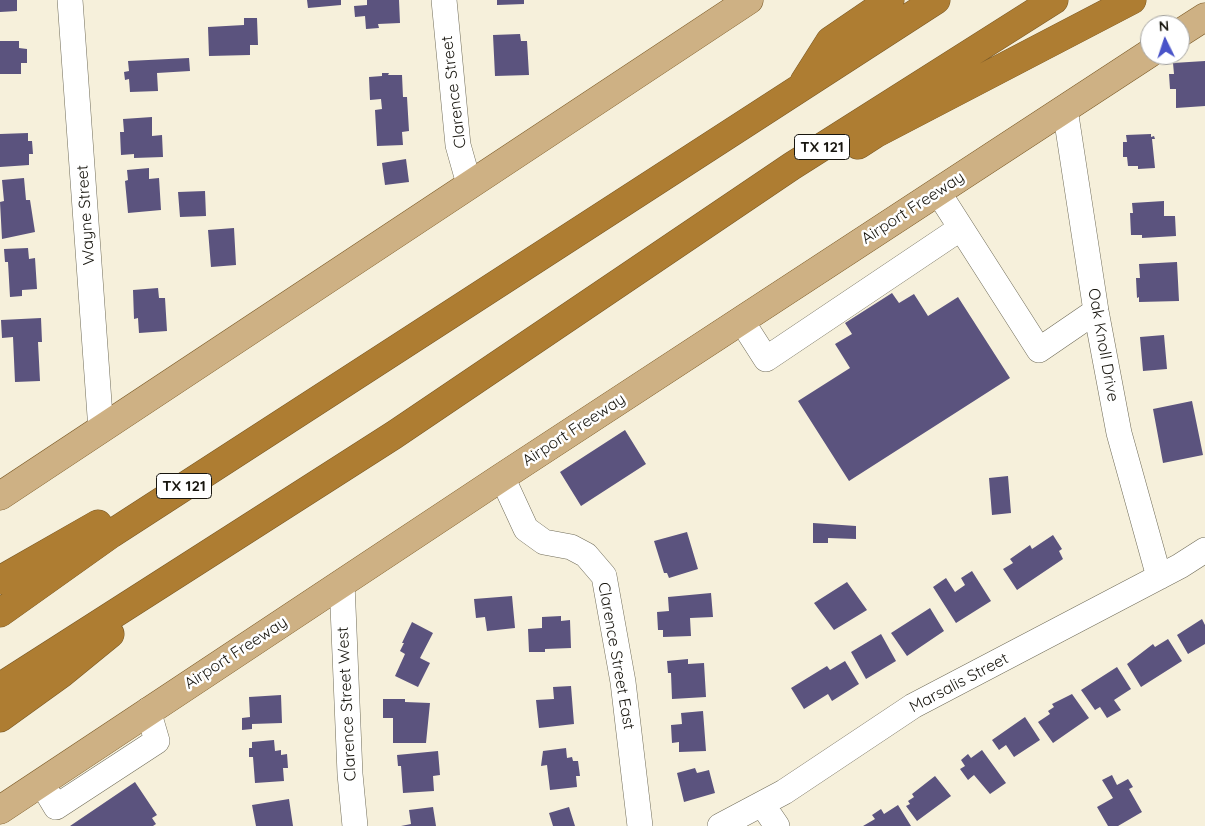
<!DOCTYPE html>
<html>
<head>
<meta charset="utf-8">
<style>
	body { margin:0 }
	#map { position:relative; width:1205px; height:826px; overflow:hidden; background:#f6f0db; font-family:Quicksand,sans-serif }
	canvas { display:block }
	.north { position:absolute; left:1140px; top:15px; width:50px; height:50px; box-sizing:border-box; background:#fff; border:1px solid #a3a29f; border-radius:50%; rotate:356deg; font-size:14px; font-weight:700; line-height:20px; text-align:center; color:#18160f }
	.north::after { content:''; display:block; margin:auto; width:18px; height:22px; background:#4953c8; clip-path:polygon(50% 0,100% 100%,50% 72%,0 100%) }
</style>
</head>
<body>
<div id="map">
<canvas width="1205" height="826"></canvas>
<div class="north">N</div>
</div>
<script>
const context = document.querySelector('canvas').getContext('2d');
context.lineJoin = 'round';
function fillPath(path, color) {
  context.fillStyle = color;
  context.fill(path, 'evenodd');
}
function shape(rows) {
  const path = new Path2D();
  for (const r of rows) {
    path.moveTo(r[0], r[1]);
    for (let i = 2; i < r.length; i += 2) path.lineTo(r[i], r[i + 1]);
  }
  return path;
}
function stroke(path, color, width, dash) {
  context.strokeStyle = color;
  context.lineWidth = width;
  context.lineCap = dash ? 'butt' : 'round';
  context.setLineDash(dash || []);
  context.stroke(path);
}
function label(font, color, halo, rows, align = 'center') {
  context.font = font + ' Quicksand,sans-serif';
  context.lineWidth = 5;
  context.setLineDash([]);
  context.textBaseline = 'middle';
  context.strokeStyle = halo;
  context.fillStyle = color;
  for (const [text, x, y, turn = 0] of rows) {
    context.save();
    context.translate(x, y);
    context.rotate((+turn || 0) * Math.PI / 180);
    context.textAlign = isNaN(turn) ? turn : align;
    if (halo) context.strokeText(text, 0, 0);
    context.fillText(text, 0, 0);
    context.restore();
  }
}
const building = shape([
	[0,0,17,0,17,11,0,12],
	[307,0,341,0,341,5,308,8],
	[367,0,399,0,400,23,378,24,379,28,366,29,365,16,355,17,354,6,367,5],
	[497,0,524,0,524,4,497,5],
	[244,18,257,18,258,45,250,45,250,55,209,56,208,27,244,25],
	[520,34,521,41,527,41,529,75,495,76,493,35],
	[0,41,19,41,19,48,27,49,27,63,21,63,21,74,0,74],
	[189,58,190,71,157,73,158,91,130,92,129,79,125,80,124,72,129,71,128,61],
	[1205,61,1205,106,1176,108,1176,89,1170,89,1169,74,1174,74,1173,63],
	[382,73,389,73,388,75,402,75,403,97,407,97,409,131,402,132,403,145,377,146,375,110,382,109,381,99,370,100,369,77,382,76],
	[152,117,152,136,162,135,163,157,134,158,134,154,121,155,120,132,124,132,123,119],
	[28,133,28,141,32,141,33,154,29,154,29,165,0,167,0,134],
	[1151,134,1151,137,1154,136,1155,139,1152,139,1155,168,1138,169,1138,166,1128,166,1127,157,1123,157,1123,142,1127,142,1126,135],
	[406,159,409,182,385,185,382,163],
	[149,168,149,179,159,178,161,210,128,213,125,181,128,180,127,170],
	[24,178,26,200,30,200,35,232,2,239,0,202,4,201,2,180],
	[205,191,206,216,180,217,178,192],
	[1164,201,1164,216,1175,216,1176,236,1142,238,1142,235,1131,235,1130,213,1133,213,1132,203],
	[234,228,236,265,211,267,208,230],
	[28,248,29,259,35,258,37,289,22,290,22,296,10,297,8,262,5,262,4,249],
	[1177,262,1179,301,1139,302,1139,297,1137,298,1136,278,1140,278,1139,264],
	[158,288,159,298,165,298,167,331,139,333,138,318,134,319,133,290],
	[892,293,899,303,914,294,928,316,958,297,1010,378,849,481,798,401,850,368,835,344,852,334,845,323],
	[41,318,42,342,38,342,40,381,15,382,13,337,2,338,1,320],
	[1164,335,1167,369,1143,371,1140,337],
	[1192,401,1203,455,1163,463,1153,409],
	[625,430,646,464,581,506,560,472],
	[1008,476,1011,513,992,515,989,478],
	[813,523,856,526,856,539,828,538,828,543,813,543],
	[687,532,698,569,669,578,667,573,664,573,654,541],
	[1053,535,1062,549,1059,551,1063,559,1017,590,1003,569,1013,563,1010,559,1030,545,1032,549],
	[972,571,991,601,956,623,933,587,946,578,955,592,965,585,961,578],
	[847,582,867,610,834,630,814,603],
	[711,593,713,617,690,618,691,636,663,637,663,630,658,630,657,612,669,611,668,597],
	[512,596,515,628,487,631,485,617,476,618,474,599],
	[930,608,944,631,907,656,891,633],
	[561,616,561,621,570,620,571,648,545,649,545,652,529,652,528,629,542,628,542,617],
	[1202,619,1205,625,1205,644,1188,654,1177,635],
	[412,622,433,633,420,658,430,663,418,687,395,676,405,654,400,651,404,643,402,643],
	[881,634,896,661,866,679,851,652],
	[1168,639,1182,661,1141,687,1127,664,1153,644,1155,647],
	[688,659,688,664,704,663,706,697,672,699,671,673,668,673,667,661],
	[845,661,859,684,832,701,828,694,804,709,791,688,827,666,830,670],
	[1117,667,1131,689,1114,700,1121,710,1107,718,1100,707,1095,710,1081,690],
	[571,686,574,724,539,728,536,700,554,699,553,687],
	[1072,694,1089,718,1053,743,1038,722,1050,714,1048,711,1054,707,1052,704],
	[281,695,282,723,252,724,252,729,242,730,242,718,250,717,249,697],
	[383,699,405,699,405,702,430,703,426,743,393,743,393,718,383,718],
	[703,711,706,751,679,752,679,742,672,743,671,725,682,724,681,713],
	[1025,717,1040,740,1014,757,1006,745,999,750,992,740],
	[274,740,275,751,281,750,281,755,287,754,288,768,283,768,284,781,255,783,253,757,249,757,249,748,252,748,252,742],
	[566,748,567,758,572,757,573,761,578,761,580,776,576,776,577,787,550,790,547,765,541,766,543,751],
	[982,750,1006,783,990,794,974,775,968,780,960,769,965,766,961,760,968,754,971,758],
	[438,751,440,775,433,776,434,791,403,793,401,766,398,766,397,755],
	[695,768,697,773,709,770,715,793,684,802,677,773],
	[1112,775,1117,785,1128,779,1133,787,1129,789,1142,812,1118,826,1108,826,1097,807,1113,798,1102,780],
	[935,776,951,796,917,821,906,806,910,804,908,801,914,797,912,794],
	[135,782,157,815,152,818,156,824,153,826,70,826],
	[289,799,293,826,256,826,252,805],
	[898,805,911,826,863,826,875,819,872,815,881,809,884,814],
	[433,807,436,826,401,826,411,824,409,810],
	[569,807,575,826,553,826,549,813]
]);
const minor = shape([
	[70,0,101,430],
	[444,0,458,145,469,184],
	[1065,109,1096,311,1119,433,1159,577],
	[938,192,1039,350,1096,311],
	[741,320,766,359,961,228],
	[502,477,526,529,544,542,571,547,586,555,604,576,623,682,640,826],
	[342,583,350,774,355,826],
	[41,782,56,807,157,741,148,710],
	[762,804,777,826],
	[720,826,784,792,913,706,1180,566,1205,550]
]);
const major = shape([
	[1180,33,1205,17],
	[0,496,749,0],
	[0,810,502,477,1150,53]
]);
const highway = shape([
	[804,82,830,41,890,0],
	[858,145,875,134,1132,0],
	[0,580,98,524],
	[0,613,111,534,936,0],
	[0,687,394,435,792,166,1054,0],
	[0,718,61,674,110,634]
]);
const shields = [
	[822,147,55],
	[184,486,55]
];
const shieldNames = [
	["TX 121",822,147],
	["TX 121",184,486]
];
const streetNames = [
	["Clarence Street",454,92,-97],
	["Airport Freeway",913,208,-33],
	["Wayne Street",86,215,-94],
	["Oak Knoll Drive",1103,345,80],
	["Airport Freeway",574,430,-33],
	["Airport Freeway",236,653,-33],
	["Clarence Street East",616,656,80],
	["Marsalis Street",959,683,-28],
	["Clarence Street West",347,704,-93]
];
fillPath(building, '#5b537e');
stroke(minor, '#706c59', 26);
stroke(major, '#7a5926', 29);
stroke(highway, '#7a5926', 29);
stroke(minor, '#fff', 25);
stroke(major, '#ceb184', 28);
stroke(highway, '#ae7d32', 28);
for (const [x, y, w] of shields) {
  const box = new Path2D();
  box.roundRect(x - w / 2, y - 12.5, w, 25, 4);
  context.fillStyle = '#fff';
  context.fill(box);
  stroke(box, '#18160f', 1);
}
label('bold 15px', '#18160f', null, shieldNames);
label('16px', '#18160f', '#fff', streetNames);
</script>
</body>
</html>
